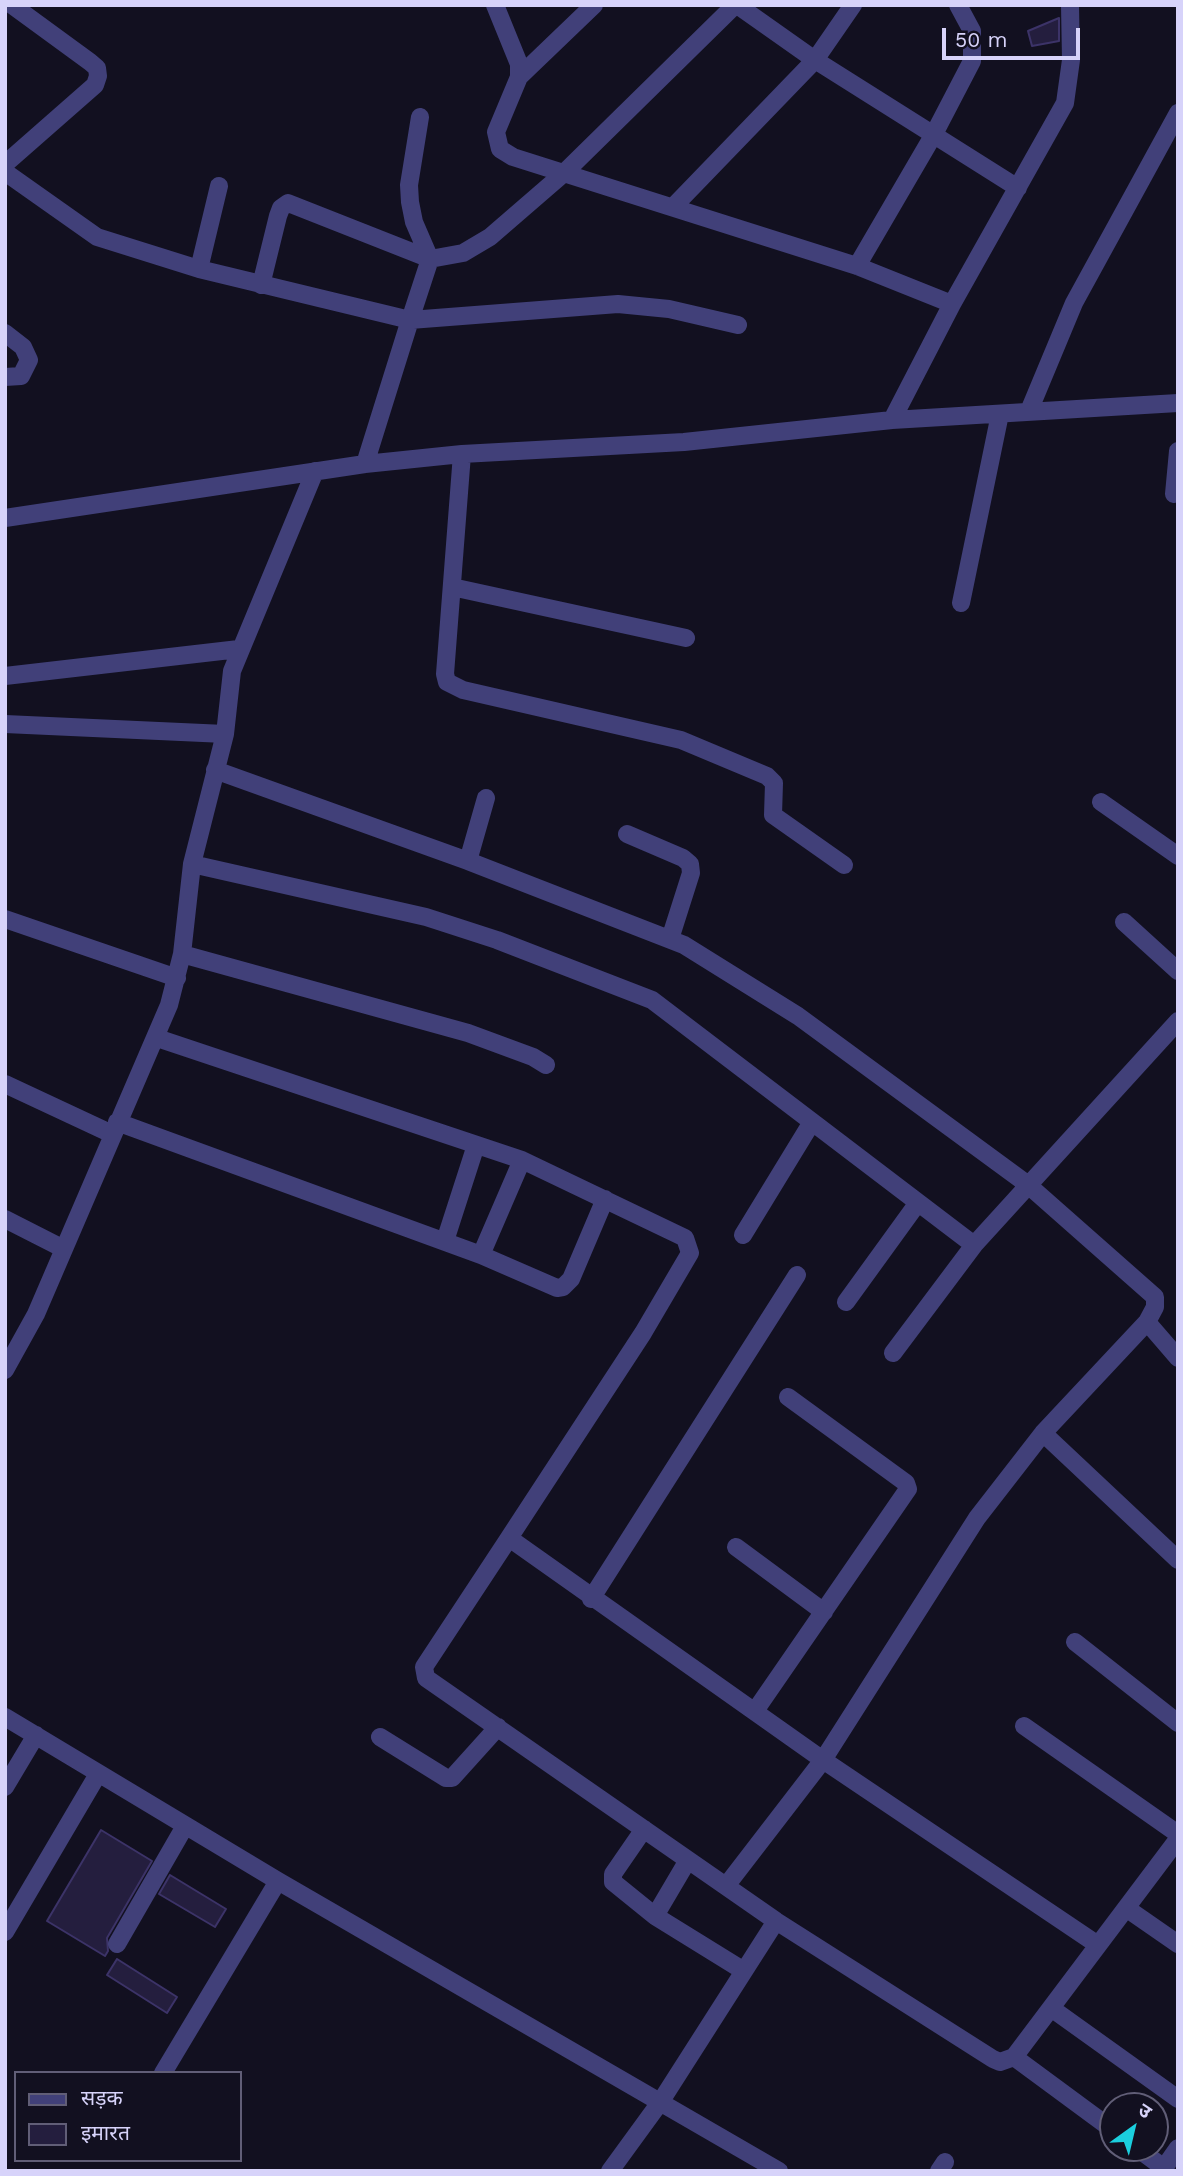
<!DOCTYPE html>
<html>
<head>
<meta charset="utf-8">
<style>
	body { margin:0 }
	#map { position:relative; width:1183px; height:2176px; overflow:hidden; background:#121020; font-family:"Work Sans","Noto Sans Devanagari",sans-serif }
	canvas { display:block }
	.frame { position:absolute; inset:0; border:7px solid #d7d3fa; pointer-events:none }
	.legend { position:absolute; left:14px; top:2071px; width:228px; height:91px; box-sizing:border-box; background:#121020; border:2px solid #615e77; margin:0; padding:9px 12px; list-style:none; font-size:21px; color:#d7d3fa }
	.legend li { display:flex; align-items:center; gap:14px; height:35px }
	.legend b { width:35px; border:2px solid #615e77 }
	.north { position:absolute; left:1099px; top:2092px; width:70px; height:70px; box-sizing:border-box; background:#121020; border:2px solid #615e77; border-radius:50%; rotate:34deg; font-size:19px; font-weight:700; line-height:28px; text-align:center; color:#d7d3fa }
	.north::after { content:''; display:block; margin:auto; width:24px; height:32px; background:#1bcfde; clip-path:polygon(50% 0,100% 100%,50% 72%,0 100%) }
	.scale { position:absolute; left:942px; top:28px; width:138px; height:32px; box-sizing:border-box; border:4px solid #d7d3fa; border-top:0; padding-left:9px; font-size:21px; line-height:24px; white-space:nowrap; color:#d7d3fa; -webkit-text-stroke:5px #121020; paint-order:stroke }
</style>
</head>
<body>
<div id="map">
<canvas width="1183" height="2176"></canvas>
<div class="frame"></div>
<ul class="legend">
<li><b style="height:9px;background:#414079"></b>सड़क</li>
<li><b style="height:19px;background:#241e3e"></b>इमारत</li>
</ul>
<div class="north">उ</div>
<div class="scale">50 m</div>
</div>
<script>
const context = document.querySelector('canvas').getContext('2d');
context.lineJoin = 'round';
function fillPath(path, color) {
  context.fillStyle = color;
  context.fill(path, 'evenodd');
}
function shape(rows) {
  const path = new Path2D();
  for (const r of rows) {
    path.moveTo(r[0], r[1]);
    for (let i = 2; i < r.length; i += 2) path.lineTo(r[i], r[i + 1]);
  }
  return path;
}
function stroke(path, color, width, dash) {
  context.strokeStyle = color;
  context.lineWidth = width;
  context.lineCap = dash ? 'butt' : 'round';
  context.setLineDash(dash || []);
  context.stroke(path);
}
const building = shape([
	[1059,18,1059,41,1032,46,1028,31,1059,18],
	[101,1830,152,1861,107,1938,108,1951,105,1956,47,1921,101,1830],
	[170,1875,226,1909,215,1927,159,1894,170,1875],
	[117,1959,177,1997,167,2013,107,1975,117,1959]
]);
const minor = shape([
	[495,5,519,64,519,77,496,132,500,149,513,157,857,266,952,304],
	[737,5,815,60,1018,188],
	[519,77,594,5],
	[420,117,409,185,410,202,414,222,430,259,410,320,618,304,669,309,738,325],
	[5,164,95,85,98,76,97,68,90,62,12,5],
	[5,172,97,237,199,269,410,320,365,464],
	[674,206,815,60,853,5],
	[857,266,934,134,972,61,972,31,958,5],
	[199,269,219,186],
	[261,285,278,216,281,208,288,203,430,259,463,253,490,237,564,173,735,5],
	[5,333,23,347,29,360,21,376,5,377],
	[1029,411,1074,303,1178,113],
	[892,420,952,304,1065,103,1071,60,1070,5],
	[462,454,445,674,447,682,463,690,681,740,767,776,774,783,773,815,844,865],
	[1174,494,1178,451],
	[5,518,365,464,462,454,684,442,892,420,1178,403],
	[452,587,686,638],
	[961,603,1000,414],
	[5,676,239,649],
	[5,724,225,734],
	[215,770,468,861,684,945,798,1016,1027,1184,1155,1297,1155,1307,1147,1322,1043,1433,977,1518,823,1760,726,1886],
	[1101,802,1178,856],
	[627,834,683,858,690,864,691,873,670,939],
	[468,861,486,798],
	[192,864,426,917,497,940,652,1000,974,1245],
	[5,919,177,978],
	[1124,922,1178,971],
	[182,954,468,1033,533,1057,546,1065],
	[157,1038,522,1160,685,1238,690,1253,643,1333,509,1538,823,1760,1098,1945],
	[5,1084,112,1134],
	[117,1122,481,1255,557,1288,563,1287,571,1279,605,1199],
	[5,1219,62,1248],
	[743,1235,812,1122],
	[445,1241,476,1145],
	[481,1255,522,1160],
	[846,1302,917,1204],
	[1147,1322,1178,1358],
	[893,1353,974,1245,1178,1021],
	[5,1370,36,1314,169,1005,182,954,192,864,225,734,232,671,315,471],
	[1043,1433,1178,1560],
	[509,1538,424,1667,426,1678,776,1921,993,2059,1000,2062,1014,2057,1178,1839],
	[736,1547,824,1612],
	[591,1599,797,1275],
	[1075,1642,1178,1723],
	[755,1711,908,1489,906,1483,788,1397],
	[5,1717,278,1881,779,2171],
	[1024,1726,1178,1834],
	[380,1737,446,1778,452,1778,498,1727],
	[5,1787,36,1735],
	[644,1829,613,1874,613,1882,655,1916,744,1971],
	[1126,1908,1178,1944],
	[655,1916,688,1860],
	[5,1932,98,1774],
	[117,1944,185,1826],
	[1051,2008,1178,2099],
	[1014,2057,1113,2130],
	[163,2073,278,1881],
	[1137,2148,1164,2168,1178,2148],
	[610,2171,661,2101,776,1921],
	[939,2171,945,2162]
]);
fillPath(building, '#241e3e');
stroke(building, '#3c3368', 2);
stroke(minor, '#414079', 18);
</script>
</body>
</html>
